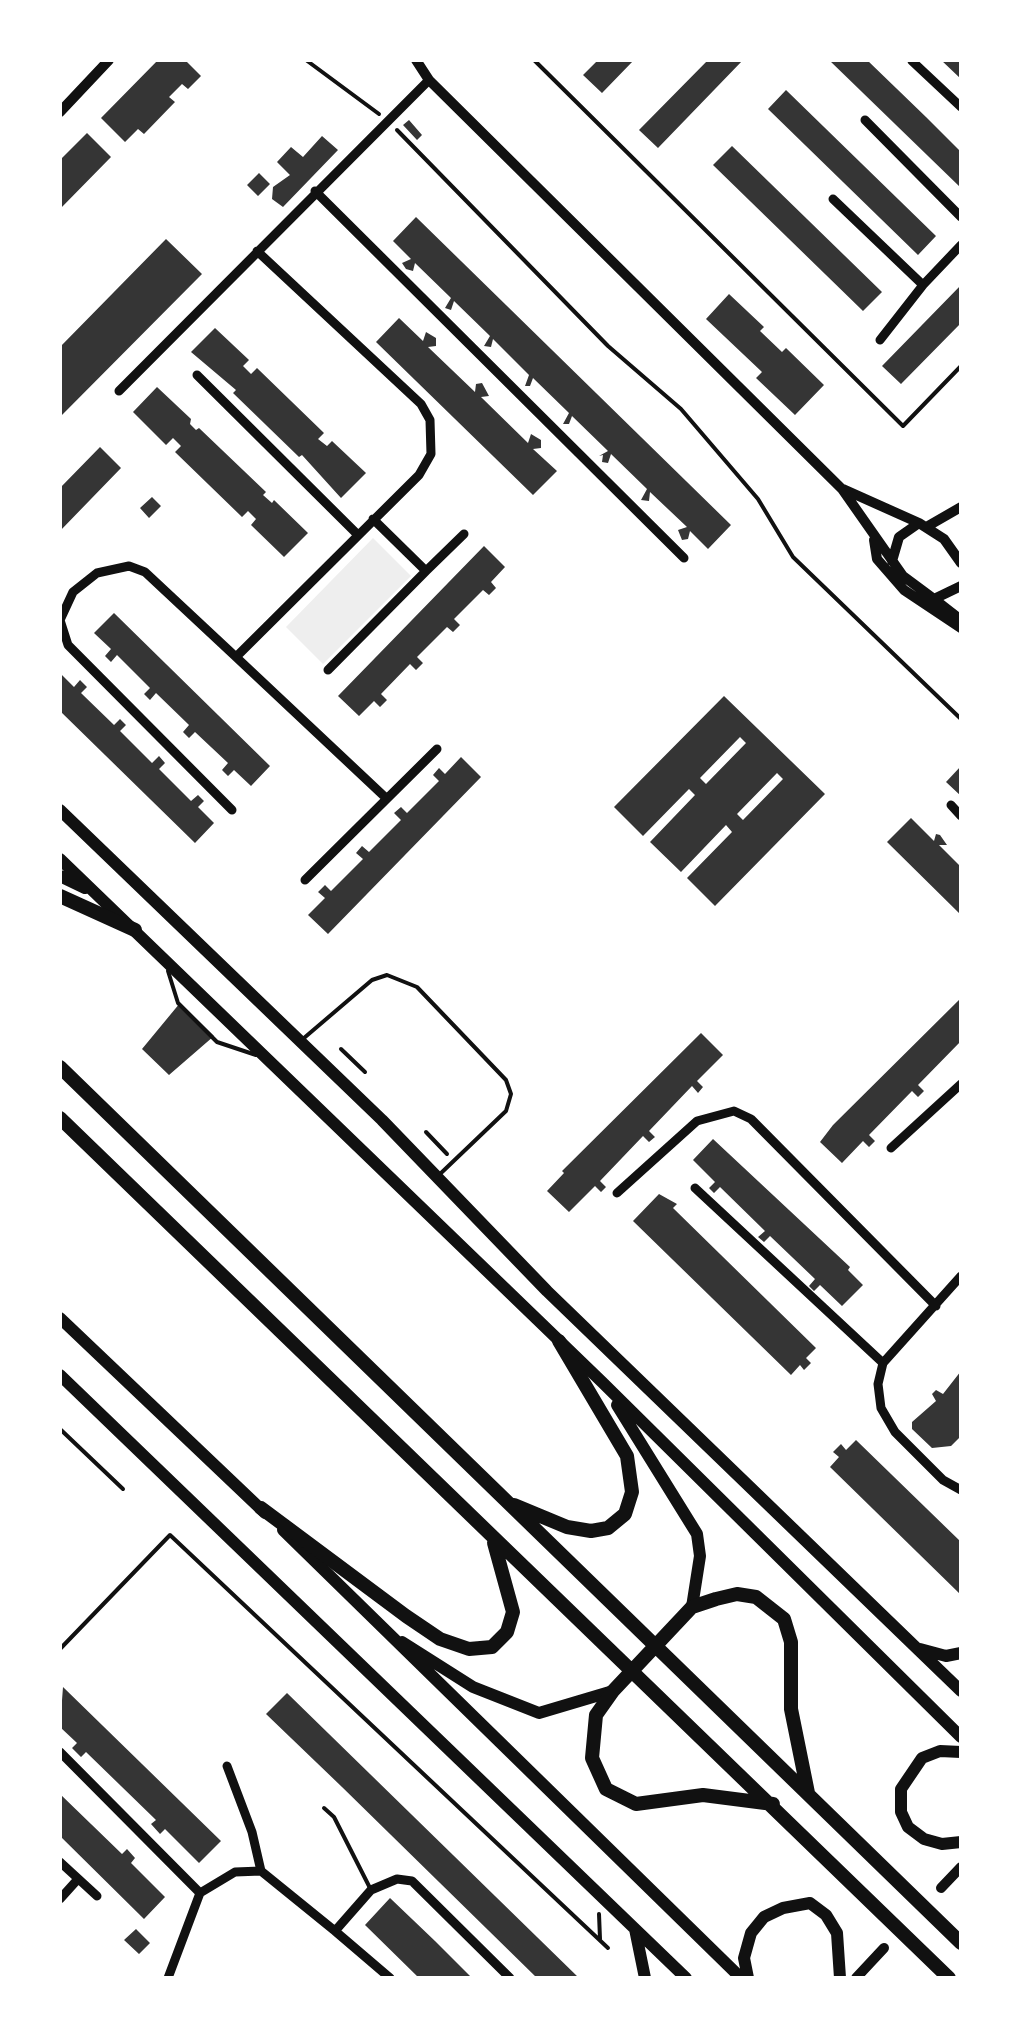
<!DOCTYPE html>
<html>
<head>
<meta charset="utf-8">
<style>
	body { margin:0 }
	#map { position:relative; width:1021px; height:2038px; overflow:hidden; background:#fff; font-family:"Exo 2",sans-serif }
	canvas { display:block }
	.frame { position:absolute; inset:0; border:62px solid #fff; pointer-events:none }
</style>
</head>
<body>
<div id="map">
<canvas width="1021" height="2038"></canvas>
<div class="frame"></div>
</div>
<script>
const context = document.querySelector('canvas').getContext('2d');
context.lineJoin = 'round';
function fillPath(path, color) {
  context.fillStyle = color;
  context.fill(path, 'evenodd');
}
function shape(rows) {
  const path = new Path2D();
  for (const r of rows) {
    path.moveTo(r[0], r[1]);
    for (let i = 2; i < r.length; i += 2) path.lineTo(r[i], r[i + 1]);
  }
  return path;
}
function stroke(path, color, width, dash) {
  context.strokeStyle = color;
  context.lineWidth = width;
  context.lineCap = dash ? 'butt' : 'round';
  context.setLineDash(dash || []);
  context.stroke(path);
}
const green = shape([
	[373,538,411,576,323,664,286,627]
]);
const building = shape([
	[158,60,185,60,201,76,188,89,182,84,169,97,175,102,144,134,138,129,125,142,101,118],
	[598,60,634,60,602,93,583,75],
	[708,60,743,60,658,148,639,130],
	[829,60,867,60,926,117,961,152,961,188],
	[941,60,961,60,961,79],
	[786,90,936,236,918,255,768,109],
	[409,120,422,135,417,140,403,125],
	[87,133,111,157,60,209,60,160],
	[322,136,338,150,283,207,272,199,273,187,290,175,277,162,291,147,303,157],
	[732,146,882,292,863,311,713,165],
	[259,173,270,184,258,196,247,185],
	[416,217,731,525,708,549,690,531,688,539,682,540,678,530,687,527,650,492,649,501,641,500,647,489,611,454,608,463,602,462,603,455,599,456,608,451,572,416,569,424,563,424,569,413,533,378,530,386,525,386,529,375,493,339,491,347,484,346,490,336,454,301,451,310,445,308,451,298,415,263,413,271,406,269,402,263,411,259,393,241],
	[166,239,202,274,60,417,60,347],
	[961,285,961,323,901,384,882,366],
	[729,294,764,327,760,331,782,352,786,348,824,385,795,415,756,378,762,372,706,319],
	[399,318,423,341,426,332,436,338,436,346,428,347,475,392,476,384,482,383,489,396,481,397,528,443,531,434,541,440,541,448,533,449,557,471,533,495,376,342],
	[215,328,249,360,243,366,251,374,257,368,324,433,318,439,327,446,332,441,366,473,341,498,302,455,299,457,233,393,236,390,191,352],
	[157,387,191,419,190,424,196,430,199,428,266,492,263,495,272,503,274,500,308,533,284,557,251,525,256,519,248,511,242,517,175,452,181,446,173,438,166,445,133,412],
	[100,447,121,468,60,531,60,488],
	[152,497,161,506,149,518,140,508],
	[484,546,505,567,491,582,496,588,489,595,483,590,454,619,460,625,453,632,447,627,417,657,423,663,416,670,410,664,381,694,387,700,380,707,374,701,359,716,338,696],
	[114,613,270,766,251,786,234,770,228,776,222,770,228,763,195,732,189,738,183,732,189,725,156,693,150,700,144,694,150,688,117,655,111,662,105,656,111,649,94,633],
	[60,673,74,687,80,680,87,687,81,693,114,725,120,719,126,725,120,731,152,763,159,756,165,763,159,769,191,801,198,795,204,801,198,807,214,823,195,843,60,711],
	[724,696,825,794,715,906,687,878,732,832,726,825,681,872,650,842,695,795,689,789,643,836,614,807],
	[740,737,746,743,706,784,700,778],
	[777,773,783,779,743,820,737,814],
	[461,757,481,777,328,934,308,915,325,898,318,892,325,885,331,891,363,859,356,853,362,846,369,852,401,820,394,813,401,807,407,813,439,781,433,775,439,768,445,774],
	[961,766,961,796,946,782],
	[911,818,934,841,936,834,940,835,947,845,939,845,961,867,961,915,887,842],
	[961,998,961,1041,918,1085,924,1091,918,1097,912,1091,869,1135,875,1141,869,1147,863,1141,842,1163,820,1142,833,1125],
	[180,1003,214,1036,169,1075,142,1049],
	[701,1033,723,1055,697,1081,703,1087,698,1093,692,1086,649,1131,655,1137,649,1142,643,1136,600,1181,606,1187,601,1192,595,1186,569,1212,547,1191,564,1173,562,1171],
	[713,1139,850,1267,848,1270,863,1285,842,1306,820,1285,814,1291,809,1286,815,1279,770,1236,764,1242,758,1237,765,1231,720,1187,714,1193,709,1188,715,1182,693,1160],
	[659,1194,677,1204,673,1208,816,1348,806,1358,811,1363,804,1370,800,1365,791,1375,633,1221],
	[961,1371,961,1436,951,1446,932,1448,912,1429,912,1422,936,1401,932,1394,936,1390,943,1394],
	[856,1440,961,1542,961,1595,830,1467,839,1457,833,1452,841,1444,846,1450],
	[63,1687,221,1841,199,1863,165,1829,160,1834,151,1824,156,1820,86,1752,81,1757,72,1748,77,1743,60,1727],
	[287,1693,453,1855,579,1978,537,1978,342,1787,266,1714],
	[60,1794,122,1854,127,1849,135,1858,131,1863,165,1897,144,1919,60,1836],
	[390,1898,435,1941,472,1978,419,1978,365,1925],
	[136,1929,150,1943,139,1954,124,1940]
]);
const path = shape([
	[306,60,379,114],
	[534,60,903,426,961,366],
	[397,130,608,346,681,409,758,499,793,557,961,719],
	[341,1049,365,1072],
	[426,1132,447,1154],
	[60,1429,123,1489],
	[60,1649,170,1535,608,1948],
	[599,1914,600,1939]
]);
const service = shape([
	[168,971,178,1003,217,1042,256,1055],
	[304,1038,372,980,387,975,417,987,506,1080,511,1094,506,1111,440,1174],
	[324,1808,334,1817,371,1890]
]);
const minor = shape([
	[912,61,961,107],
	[865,120,961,217],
	[315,191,684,558],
	[833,199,923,285,961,245],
	[257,251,421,404,430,420,431,454,419,475,236,657,386,798],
	[880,340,923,285],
	[197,375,358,535],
	[119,391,429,80],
	[426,571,464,534],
	[60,620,68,645,232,810],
	[60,620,73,592,97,573,129,566,145,572,236,657],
	[328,670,426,571,373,519],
	[951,805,961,816],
	[305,880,437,749],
	[891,1148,961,1084],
	[695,1188,883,1363],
	[617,1193,697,1121,734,1111,751,1119,936,1306],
	[961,1276,883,1363,878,1384,881,1408,895,1432,943,1480,961,1490],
	[60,1752,200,1893],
	[227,1766,252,1832,261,1871,335,1931],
	[60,1862,97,1896],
	[60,1899,78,1879],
	[168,1978,200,1893,235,1872,261,1871],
	[390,1978,335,1931,371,1890,397,1879,412,1881,510,1978]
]);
const tertiary = shape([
	[416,60,429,80,842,489,903,576,934,599,961,586],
	[60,112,109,60],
	[843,489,919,523],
	[928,526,961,507],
	[874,540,877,559,904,590,961,628],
	[892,561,899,537,919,523,944,539,961,563],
	[934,599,961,620],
	[941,1888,961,1867],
	[856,1978,884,1948]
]);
const primary = shape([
	[60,810,382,1120,547,1291,961,1691],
	[60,859,602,1382,961,1737],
	[60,876,85,888],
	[60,1318,265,1513],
	[60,1375,686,1978],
	[617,1405,697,1534,700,1556,692,1607],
	[283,1530,741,1978],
	[402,1642,473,1687,539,1713,613,1691],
	[920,1649,946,1656,961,1653],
	[961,1752,940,1751,922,1758,901,1789,901,1812,908,1827,924,1839,942,1844,961,1842],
	[635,1929,645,1978],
	[748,1978,744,1958,751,1933,764,1917,783,1908,810,1903,826,1915,837,1933,840,1978]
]);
const trunk = shape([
	[60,896,135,930],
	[60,1067,961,1943],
	[60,1118,949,1978],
	[514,1505,567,1527,591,1531,608,1528,625,1514,632,1492,627,1456,559,1341],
	[261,1508,406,1616,440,1639,469,1649,492,1647,507,1632,513,1612,494,1543],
	[773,1804,703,1795,636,1804,606,1789,592,1758,596,1715,613,1691,692,1607,716,1599,737,1594,756,1597,784,1619,791,1642,791,1709,808,1793]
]);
fillPath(green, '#eee');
fillPath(building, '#353535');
stroke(path, '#111', 4);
stroke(service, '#111', 4);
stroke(minor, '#111', 9);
stroke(tertiary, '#111', 10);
stroke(primary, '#111', 12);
stroke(trunk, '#111', 14);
</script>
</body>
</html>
